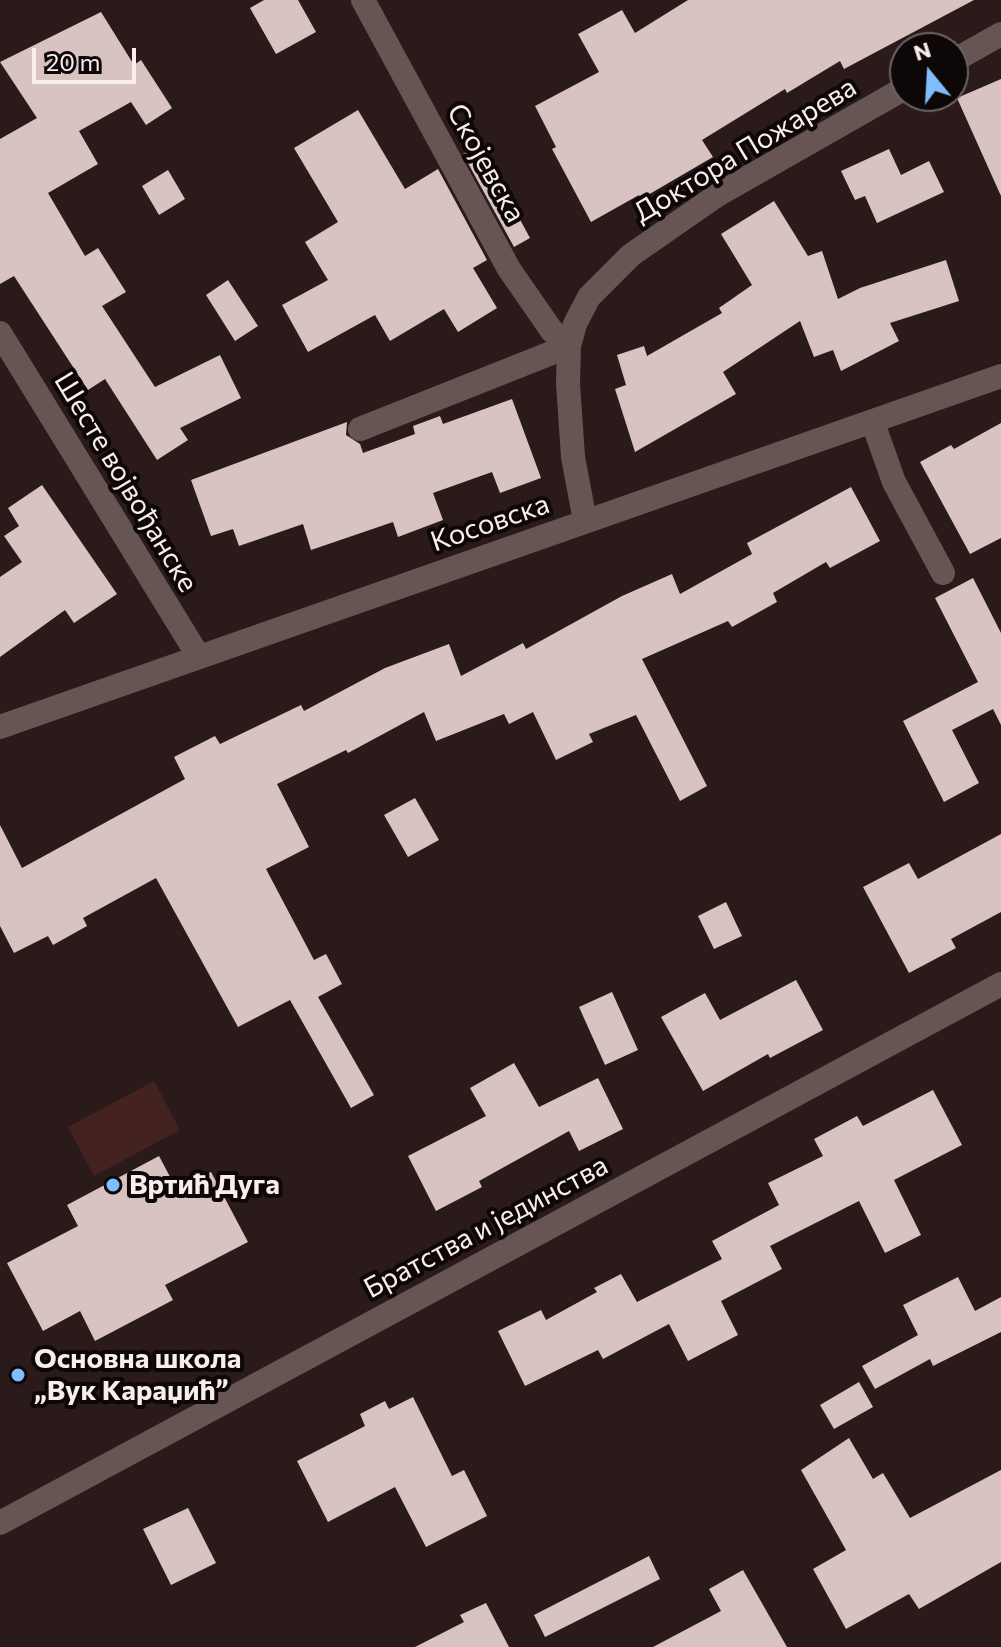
<!DOCTYPE html>
<html>
<head>
<meta charset="utf-8">
<style>
	body { margin:0 }
	#map { position:relative; width:1001px; height:1647px; overflow:hidden; background:#2a1b1a; font-family:Commissioner,sans-serif }
	canvas { display:block }
	.north { position:absolute; left:889px; top:32px; width:80px; height:80px; box-sizing:border-box; background:#0e0707; border:2px solid #6c6363; border-radius:50%; rotate:342deg; font-size:22px; font-weight:700; line-height:32px; text-align:center; color:#f9eeed }
	.north::after { content:''; display:block; margin:auto; width:28px; height:36px; background:#80bdfa; clip-path:polygon(50% 0,100% 100%,50% 72%,0 100%) }
	.scale { position:absolute; left:32px; top:48px; width:104px; height:36px; box-sizing:border-box; border:4px solid #f9eeed; border-top:0; padding-left:10px; font-size:24px; line-height:28px; white-space:nowrap; color:#f9eeed; -webkit-text-stroke:6px #0e0707; paint-order:stroke }
</style>
</head>
<body>
<div id="map">
<canvas width="1001" height="1647"></canvas>
<div class="north">N</div>
<div class="scale">20 m</div>
</div>
<script>
const context = document.querySelector('canvas').getContext('2d');
context.lineJoin = 'round';
function fillPath(path, color) {
  context.fillStyle = color;
  context.fill(path, 'evenodd');
}
function shape(rows) {
  const path = new Path2D();
  for (const r of rows) {
    path.moveTo(r[0], r[1]);
    for (let i = 2; i < r.length; i += 2) path.lineTo(r[i], r[i + 1]);
  }
  return path;
}
function stroke(path, color, width, dash) {
  context.strokeStyle = color;
  context.lineWidth = width;
  context.lineCap = dash ? 'butt' : 'round';
  context.setLineDash(dash || []);
  context.stroke(path);
}
function label(font, color, halo, rows, align = 'center') {
  context.font = font + ' Commissioner,sans-serif';
  context.lineWidth = 8;
  context.setLineDash([]);
  context.textBaseline = 'middle';
  context.strokeStyle = halo;
  context.fillStyle = color;
  for (const [text, x, y, turn = 0] of rows) {
    context.save();
    context.translate(x, y);
    context.rotate((+turn || 0) * Math.PI / 180);
    context.textAlign = isNaN(turn) ? turn : align;
    if (halo) context.strokeText(text, 0, 0);
    context.fillText(text, 0, 0);
    context.restore();
  }
}
const green = shape([
	[154,1081,180,1130,94,1176,68,1127]
]);
const building = shape([
	[264,0,298,0,316,32,276,54,250,8],
	[688,0,974,0,844,69,840,61,787,93,785,89,702,140,713,157,641,199,639,195,591,222,552,149,556,147,535,106,599,72,578,34,622,10,635,33],
	[101,12,134,65,141,60,172,108,146,125,131,102,79,131,98,164,48,193,85,256,98,248,126,292,102,306,155,387,220,355,241,398,180,428,188,440,157,460,105,379,88,390,14,276,0,284,0,139,37,118,0,62],
	[1001,79,1001,196,957,98],
	[358,110,405,189,438,169,487,260,473,268,497,308,458,332,444,309,390,341,375,315,308,352,282,305,328,280,305,242,338,222,294,148],
	[479,144,530,238,514,247,463,154],
	[889,149,901,175,929,161,944,192,877,223,865,196,855,200,841,171],
	[168,170,185,199,159,215,142,186],
	[774,201,808,256,822,251,838,299,860,288,946,260,959,301,890,323,899,341,841,371,833,350,814,357,800,321,723,372,736,394,635,452,615,389,626,385,617,355,644,346,647,356,722,313,719,308,752,285,721,234],
	[228,280,258,326,235,341,206,295],
	[512,399,541,478,500,493,492,472,433,493,443,520,398,537,393,522,311,550,303,524,239,546,233,529,211,536,191,480,347,422,346,435,360,444,363,453,415,434,413,426,440,416,443,424],
	[1001,423,1001,538,970,554,920,462,951,445,954,449],
	[42,485,117,594,74,623,65,610,0,657,0,577,22,562,4,536,19,526,8,508],
	[851,487,880,541,830,568,826,562,773,593,777,602,732,627,728,621,642,659,707,786,680,801,636,715,589,734,593,742,556,760,533,712,509,724,504,714,436,741,424,712,348,753,346,750,277,784,309,847,266,869,314,960,326,954,342,984,318,997,374,1095,351,1108,290,1000,238,1027,156,878,83,918,87,926,53,945,48,936,14,953,0,926,0,825,22,868,185,779,174,757,215,736,220,744,301,705,304,711,385,668,449,644,461,676,523,643,526,649,622,596,672,574,680,594,752,554,747,543],
	[973,578,1001,633,1001,725,993,709,952,730,979,783,944,802,903,721,978,682,935,598],
	[415,798,439,840,408,857,384,815],
	[1001,834,1001,912,951,939,956,948,909,973,863,887,909,863,918,879],
	[726,902,742,936,714,949,698,916],
	[796,980,823,1030,770,1058,768,1054,703,1091,661,1017,705,993,720,1020],
	[612,992,638,1050,605,1065,579,1007],
	[514,1063,539,1107,598,1078,623,1129,579,1151,569,1131,479,1181,482,1187,436,1211,408,1156,486,1116,470,1088],
	[933,1090,962,1145,894,1180,921,1235,885,1253,859,1201,770,1246,782,1269,721,1301,738,1335,688,1361,669,1324,603,1359,598,1350,525,1386,498,1331,541,1310,546,1320,597,1292,594,1288,621,1274,637,1302,722,1259,712,1241,779,1205,768,1183,823,1156,814,1139,857,1116,863,1126],
	[159,1156,177,1190,211,1172,248,1242,165,1285,173,1300,95,1341,80,1311,43,1331,7,1263,78,1226,67,1205],
	[958,1277,975,1311,1001,1297,1001,1332,933,1366,930,1359,875,1389,862,1366,918,1335,903,1305],
	[859,1382,873,1407,834,1429,820,1405],
	[413,1397,452,1476,464,1470,487,1516,426,1547,395,1487,328,1522,297,1461,365,1426,360,1414,385,1401,389,1409],
	[849,1438,873,1479,883,1473,910,1518,1001,1470,1001,1562,919,1609,909,1594,846,1629,813,1569,846,1550,801,1470],
	[188,1508,216,1563,171,1585,143,1529],
	[649,1556,660,1579,545,1637,534,1615],
	[743,1570,787,1647,653,1647,721,1611,709,1589],
	[486,1603,509,1647,415,1647,464,1622,460,1615]
]);
const minor = shape([
	[953,61,1001,34],
	[0,333,199,657],
	[873,423,894,482,943,573],
	[360,429,569,346,552,331,509,269,363,0],
	[585,521,573,457,568,383,569,346,575,324,589,297,631,255,719,194,905,88],
	[0,727,1001,376],
	[0,1523,1001,984]
]);
const markers = [
	[113,1185,8,"#80bdfa"],
	[18,1375,8,"#80bdfa"]
];
const streetNames = [
	["Доктора Пожарева",745,150,-31],
	["Скојевска",486,163,61],
	["Шесте војвођанске",126,482,59],
	["Косовска",490,523,-19],
	["Братства и јединства",486,1227,-28]
];
const poiNames = [
	["Вртић Дуга",129,1185],
	["Основна школа",34,1359],
	["„Вук Караџић”",34,1391]
];
fillPath(green, '#442220');
fillPath(building, '#d8c3c1');
stroke(minor, '#675554', 24);
for (const [x, y, r, color] of markers) {
  const dot = new Path2D();
  dot.arc(x, y, r, 0, 2 * Math.PI);
  context.fillStyle = color;
  context.fill(dot);
  stroke(dot, '#0e0707', 3);
}
label('28px', '#f9eeed', '#0e0707', streetNames);
label('bold 28px', '#f9eeed', '#0e0707', poiNames, 'left');
</script>
</body>
</html>
